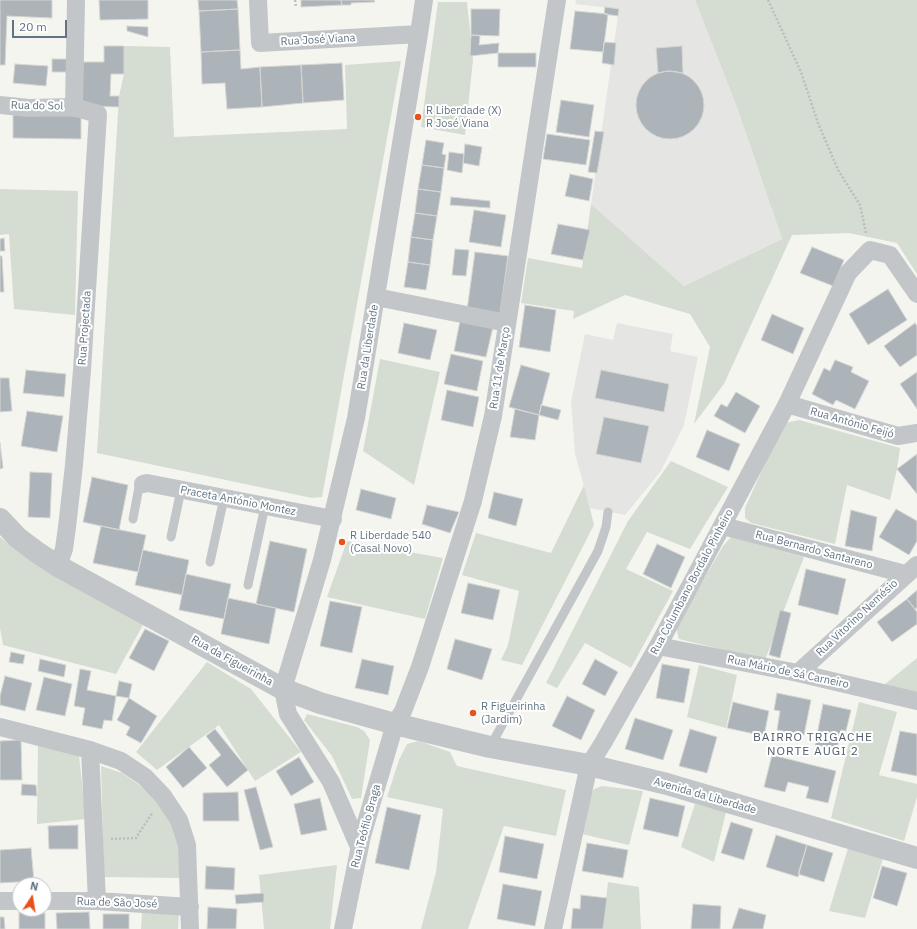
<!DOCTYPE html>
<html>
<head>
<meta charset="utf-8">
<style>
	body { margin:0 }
	#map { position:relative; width:917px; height:929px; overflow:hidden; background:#f5f5f0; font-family:"IBM Plex Sans",sans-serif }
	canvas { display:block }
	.north { position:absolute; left:12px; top:877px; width:40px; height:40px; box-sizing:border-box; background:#fff; border:1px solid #c0c7cd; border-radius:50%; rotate:12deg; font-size:11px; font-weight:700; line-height:16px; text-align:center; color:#627483 }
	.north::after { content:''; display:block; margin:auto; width:14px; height:18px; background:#ec5019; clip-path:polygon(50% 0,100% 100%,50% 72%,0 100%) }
	.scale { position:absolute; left:12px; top:20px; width:55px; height:18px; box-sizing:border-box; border:2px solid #627483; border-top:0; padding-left:5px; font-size:12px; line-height:14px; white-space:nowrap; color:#627483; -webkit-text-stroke:3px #fff; paint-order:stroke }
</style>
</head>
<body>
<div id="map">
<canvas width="917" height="929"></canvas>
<div class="north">N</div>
<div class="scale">20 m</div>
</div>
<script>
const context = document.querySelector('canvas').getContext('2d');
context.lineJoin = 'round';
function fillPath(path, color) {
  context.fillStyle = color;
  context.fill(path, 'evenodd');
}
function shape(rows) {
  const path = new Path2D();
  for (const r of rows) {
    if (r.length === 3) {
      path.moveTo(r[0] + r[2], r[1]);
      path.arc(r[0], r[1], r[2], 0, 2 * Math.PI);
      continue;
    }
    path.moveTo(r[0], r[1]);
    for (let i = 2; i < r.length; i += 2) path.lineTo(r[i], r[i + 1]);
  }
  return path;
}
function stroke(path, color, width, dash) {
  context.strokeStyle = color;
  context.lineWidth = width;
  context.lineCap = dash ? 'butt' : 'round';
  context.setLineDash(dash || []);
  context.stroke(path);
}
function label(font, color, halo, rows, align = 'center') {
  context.font = font + ' "IBM Plex Sans",sans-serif';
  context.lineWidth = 4;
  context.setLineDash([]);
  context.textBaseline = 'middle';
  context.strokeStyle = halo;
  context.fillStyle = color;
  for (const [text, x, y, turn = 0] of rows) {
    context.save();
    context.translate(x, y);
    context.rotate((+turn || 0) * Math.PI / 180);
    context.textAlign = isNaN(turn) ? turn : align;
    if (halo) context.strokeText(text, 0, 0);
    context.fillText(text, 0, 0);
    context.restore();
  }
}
const built = shape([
	[576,0,695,0,738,110,782,239,684,286,591,204,619,9,575,4],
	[617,323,673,334,670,351,698,357,684,425,661,471,625,515,590,508,575,454,571,402,585,334,613,340]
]);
const green = shape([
	[695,0,917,0,917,274,897,243,849,233,792,235,724,384,694,424,710,347,690,314,625,295,573,319,574,311,521,303,528,258,582,268,591,204,684,286,782,239,738,110],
	[438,2,467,2,473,60,465,135,421,127],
	[124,46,170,47,174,137,347,129,345,65,401,61,322,497,312,498,97,453,119,96,124,74],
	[0,189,78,191,75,315,14,309,9,234,0,235],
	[380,359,440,372,414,485,363,451],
	[799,420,900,448,897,469,890,500,847,485,835,544,751,523,745,518,745,508,781,428,785,423],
	[671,461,728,487,690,549,647,532,626,569,673,591,631,668,585,643,557,688,546,683,628,521],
	[584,485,594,525,522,665,501,660,508,645,519,591,462,575,476,533,551,553],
	[0,537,20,553,144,623,116,674,3,645,0,628],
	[731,537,804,557,765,660,679,639,676,628,723,546],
	[347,541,443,558,425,619,327,597],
	[917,658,917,694,884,685],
	[207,662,251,689,301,752,255,781,219,725,157,770,136,752],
	[699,665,737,675,726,728,687,717],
	[859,702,897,712,879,775,917,784,917,797,904,841,831,818],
	[307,714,357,727,364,731,370,740,361,798,352,799,332,756,304,720],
	[419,741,450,752,457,766,566,790,556,836,504,826,468,929,421,929,436,872,443,809,387,797,399,760,407,744],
	[38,743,79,756,86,819,37,824],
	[101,766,122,773,141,786,157,800,168,817,176,834,180,856,180,878,104,877],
	[602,786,643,791,629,845,582,834,590,795,594,789],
	[695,804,726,812,714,862,681,847],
	[848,848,883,858,865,918,829,911],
	[337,865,330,929,264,929,259,875],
	[608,882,639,887,641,929,603,929],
	[142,912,179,913,178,929,141,929]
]);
const building = shape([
	[0,0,52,0,52,18,7,16,5,65,0,65,0,0],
	[99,0,148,0,148,19,100,20,99,0],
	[198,0,237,0,238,9,199,11,198,0],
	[301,0,341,0,342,5,301,7,301,0],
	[341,0,374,0,375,2,351,3,351,5,342,5,341,0],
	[605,7,619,9,618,16,604,14,605,7],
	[238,9,240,50,201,52,199,11,238,9],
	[471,9,500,9,499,36,471,35,471,9],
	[575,11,608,14,603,52,570,49,575,11],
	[127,26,148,27,148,37,127,31,127,26],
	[471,35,480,36,479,45,499,43,498,53,470,56,471,35],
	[604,42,616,43,614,65,602,63,604,42],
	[104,46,124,46,124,74,111,74,110,96,119,96,119,107,81,106,83,62,104,62,104,46],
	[682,46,683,73,668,71,658,73,656,48,682,46],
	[240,50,241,69,260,67,262,107,227,109,225,83,202,84,201,52,240,50],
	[498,53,536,53,536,67,498,67,498,53],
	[52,59,68,59,68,72,52,72,52,59],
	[342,63,344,100,303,103,301,65,342,63],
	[15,64,48,66,46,86,13,83,15,64],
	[301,65,303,103,262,107,260,67,301,65],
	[670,105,34],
	[561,100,594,105,589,137,556,132,561,100],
	[13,115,81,116,81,139,13,138,13,115],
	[595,131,604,132,597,173,588,172,595,131],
	[547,134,590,140,586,165,543,159,547,134],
	[426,140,444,143,442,154,446,155,444,168,422,165,426,140],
	[465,144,482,147,479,166,463,163,465,144],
	[449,152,464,154,462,173,447,170,449,152],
	[422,165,444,168,441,192,418,189,422,165],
	[570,174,593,179,589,201,565,196,570,174],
	[418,189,441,192,437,216,415,213,418,189],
	[451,197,490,201,490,208,450,205,451,197],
	[474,210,506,215,501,247,469,242,474,210],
	[415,213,437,216,433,240,411,237,415,213],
	[558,224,590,230,583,260,551,254,558,224],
	[411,237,433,240,430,265,408,262,411,237],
	[4,238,5,251,0,251,0,239,4,238],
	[812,247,844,260,833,286,800,273,812,247],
	[455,249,469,250,466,276,452,275,455,249],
	[475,252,508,256,500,314,467,310,475,252],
	[0,256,2,256,4,292,0,292,0,256],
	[408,262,430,265,426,290,404,287,408,262],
	[888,289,907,320,868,345,849,314,888,289],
	[525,305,556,310,550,352,519,347,525,305],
	[772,314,804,328,793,354,761,340,772,314],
	[460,321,493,327,486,357,454,351,460,321],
	[404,323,437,330,430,360,398,353,404,323],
	[915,323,917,326,917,355,900,367,884,346,915,323],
	[451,354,483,361,477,391,444,384,451,354],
	[835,360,853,367,851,372,869,381,855,409,836,400,833,405,812,394,824,368,830,371,835,360],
	[521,365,550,373,539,415,509,407,521,365],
	[26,370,66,374,64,397,23,393,26,370],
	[601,370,669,384,664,412,595,398,601,370],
	[917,372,917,409,900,384,917,372],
	[0,378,9,378,12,411,0,412,0,378],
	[447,390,479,397,473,427,441,420,447,390],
	[736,392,760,406,745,433,714,416,721,404,727,407,736,392],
	[541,405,561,410,558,420,539,415,541,405],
	[515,409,539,415,535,440,510,437,515,409],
	[27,411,63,416,57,452,21,446,27,411],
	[604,417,649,426,641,463,596,454,604,417],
	[707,430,740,444,729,471,696,457,707,430],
	[0,443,3,468,0,469,0,443],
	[917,454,917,494,897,469,917,454],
	[30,472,52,473,50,518,28,517,30,472],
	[92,477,128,485,119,530,83,522,92,477],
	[361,489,396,498,391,519,356,510,361,489],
	[494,492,523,499,516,526,488,518,494,492],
	[427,505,459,512,450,533,422,524,427,505],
	[896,509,917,521,917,541,909,555,879,537,896,509],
	[851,510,877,517,872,551,845,546,851,510],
	[101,526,146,535,138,572,93,563,101,526],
	[270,541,307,549,294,612,256,604,270,541],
	[657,544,685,557,671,588,643,574,657,544],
	[143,550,189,560,182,595,135,585,143,550],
	[806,569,846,579,838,615,798,605,806,569],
	[186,574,231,584,224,619,179,610,186,574],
	[468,583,500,590,493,620,461,613,468,583],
	[917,590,917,608,915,609,907,599,917,590],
	[228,598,276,608,269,644,221,634,228,598],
	[907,599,917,612,917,624,892,642,877,622,907,599],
	[330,601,362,607,352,653,320,646,330,601],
	[780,610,791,613,780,658,769,655,780,610],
	[145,629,169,641,154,671,129,658,145,629],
	[455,639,492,649,482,680,447,669,455,639],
	[11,652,25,655,23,664,9,662,11,652],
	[40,659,66,665,64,677,38,671,40,659],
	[362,659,394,666,388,695,355,688,362,659],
	[595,659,618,672,605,696,582,684,595,659],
	[662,664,690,669,684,703,656,698,662,664],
	[80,669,91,671,87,690,116,696,112,721,104,720,102,729,82,725,85,708,74,706,80,669],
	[5,676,32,683,25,711,0,705,0,696,5,676],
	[44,677,72,684,65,716,36,710,44,677],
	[119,681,132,684,129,698,116,696,119,681],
	[777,693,811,700,804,735,777,730,780,711,774,710,777,693],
	[567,696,595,710,581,740,552,726,567,696],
	[129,698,157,716,141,743,126,735,130,727,117,720,129,698],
	[733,702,769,711,764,736,727,728,733,702],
	[823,704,851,710,846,731,841,730,837,749,815,745,823,704],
	[635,718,673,730,663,760,625,749,635,718],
	[215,729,248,770,227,787,209,765,221,755,206,736,215,729],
	[690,729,717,737,707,773,679,766,690,729],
	[900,731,917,734,917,776,891,771,900,731],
	[21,740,22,780,0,780,0,741,21,740],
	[189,747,207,768,183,788,166,767,189,747],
	[772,755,836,771,828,803,806,798,809,787,788,782,785,792,764,787,772,755],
	[299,757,314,782,291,796,276,771,299,757],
	[22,784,36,785,37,796,21,795,22,784],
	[256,787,273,847,260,850,244,790,256,787],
	[238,792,239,821,203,821,203,793,238,792],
	[320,798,327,830,301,835,294,804,320,798],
	[650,798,685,806,678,837,643,829,650,798],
	[387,807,421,815,409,870,375,863,387,807],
	[731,822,753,829,744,860,721,853,731,822],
	[78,825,78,849,49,849,48,826,78,825],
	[776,835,807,845,798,877,766,867,776,835],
	[505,836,544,844,537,879,499,872,505,836],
	[587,843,628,850,623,878,582,871,587,843],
	[807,845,833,853,824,882,798,874,807,845],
	[31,848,34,881,0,883,0,850,31,848],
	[206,866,235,868,234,890,205,889,206,866],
	[882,866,907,873,897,906,873,898,882,866],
	[503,884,542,891,535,926,497,919,503,884],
	[264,893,264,902,236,904,235,895,264,893],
	[581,895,607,898,603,929,571,929,573,908,580,909,581,895],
	[693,904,721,906,720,929,691,929,693,904],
	[208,907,237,909,236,929,207,929,208,907],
	[739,908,766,915,763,929,732,929,739,908],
	[89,912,90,929,57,929,56,913,89,912],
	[19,913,45,913,45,929,19,929,19,913],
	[103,914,129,914,129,929,103,929,103,914],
	[0,917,4,917,5,929,0,929,0,917]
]);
const path = shape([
	[295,0,296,7],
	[768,0,801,72,818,123,838,170,860,205,866,233],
	[111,839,136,838,141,830,153,812]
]);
const service = shape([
	[133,519,139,487,143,484],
	[171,537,181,490],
	[210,562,224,498],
	[248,585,265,506],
	[490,747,598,551,606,527,608,512]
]);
const minor = shape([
	[258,0,260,43,419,34],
	[0,105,29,108,74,107,98,114,82,370,74,465,67,527,64,549,58,566],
	[74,107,76,0],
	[376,297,507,323],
	[787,404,898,436,917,433],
	[143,484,147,483,333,519],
	[723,526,905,574],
	[658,646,798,673,917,701],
	[798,673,917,565],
	[0,727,90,750,121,761,145,777,163,796,179,820,187,845,190,929],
	[90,750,97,901],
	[359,847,331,782,288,714,283,689,322,560,356,418,419,34,424,0],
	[0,901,20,901],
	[44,901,97,901,190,907],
	[343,929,362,836,395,724,403,711,420,667,473,501,493,416,557,0],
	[553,929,589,765,603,743,658,646,787,404,848,273,870,250,890,255,917,294]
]);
const tertiary = shape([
	[0,519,18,538,38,553,58,566,283,689,320,703,395,724,490,747,589,765,667,784,917,858]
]);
const markers = [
	[418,117,4,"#ec5019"],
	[342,542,4,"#ec5019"],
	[473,713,4,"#ec5019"]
];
const streetNames = [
	["Rua José Viana",318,40,-3],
	["Rua do Sol",37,106,1],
	["Rua Projectada",85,328,-86],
	["Rua da Liberdade",368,347,-81],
	["Rua 11 de Março",500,368,-81],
	["Rua António Feijó",852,423,16],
	["Praceta António Montez",238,501,11],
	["Rua Bernardo Santareno",814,550,15],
	["Rua Columbano Bordalo Pinheiro",692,582,-62],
	["Rua Vitorino Nemésio",857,618,-43],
	["Rua da Figueirinha",232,661,29],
	["Rua Mário de Sá Carneiro",788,672,12],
	["Avenida da Liberdade",705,796,16],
	["Rua Teófilo Braga",366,826,-75],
	["Rua de São José",117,903,2]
];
const poiNames = [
	["R Liberdade (X)",426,111],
	["R José Viana",426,124],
	["R Liberdade 540",350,536],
	["(Casal Novo)",350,549],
	["R Figueirinha",481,707],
	["(Jardim)",481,720]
];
const neighbourhoodNames = [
	["BAIRRO TRIGACHE",813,738],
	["NORTE AUGI 2",813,752]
];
fillPath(built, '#e5e6e4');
fillPath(green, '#d5dcd1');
fillPath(building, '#acb4b9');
stroke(building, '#d6d6d3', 1);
stroke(path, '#bbbec0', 2.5, [2, 2]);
stroke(service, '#c2c6c9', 9);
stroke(minor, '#c2c6c9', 18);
stroke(tertiary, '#c2c6c9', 22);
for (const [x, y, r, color] of markers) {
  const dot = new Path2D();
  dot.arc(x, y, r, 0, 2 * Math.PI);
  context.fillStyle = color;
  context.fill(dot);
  stroke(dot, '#fff', 1.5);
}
label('11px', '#627483', '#fff', streetNames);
label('11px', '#627483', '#fff', poiNames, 'left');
context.letterSpacing = '1px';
label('12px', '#505d68', '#fff', neighbourhoodNames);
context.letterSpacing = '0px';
</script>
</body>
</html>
